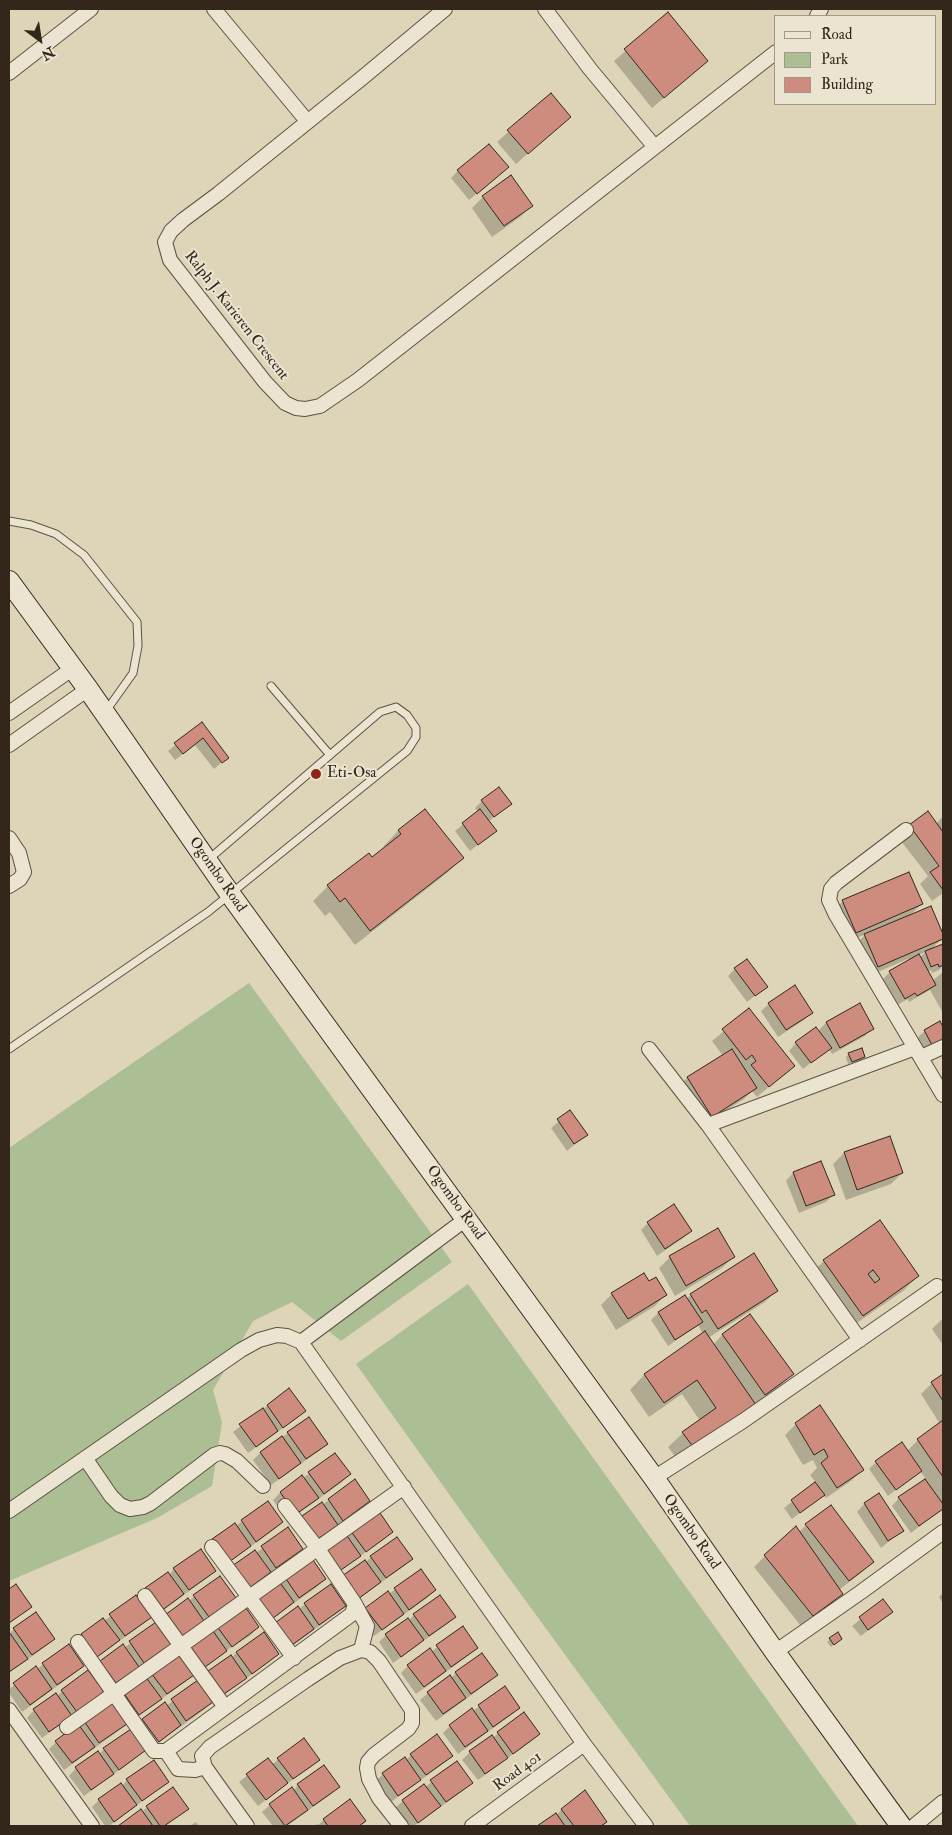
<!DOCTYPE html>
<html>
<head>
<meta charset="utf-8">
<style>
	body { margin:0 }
	#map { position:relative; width:952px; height:1835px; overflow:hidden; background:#ded5b8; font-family:"IM FELL Double Pica",serif }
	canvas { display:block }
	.frame { position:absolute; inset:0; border:10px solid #33271c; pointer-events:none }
	.legend { position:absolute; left:774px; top:15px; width:162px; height:90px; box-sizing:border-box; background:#eae4d1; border:1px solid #a19889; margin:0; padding:6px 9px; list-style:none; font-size:15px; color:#33271c }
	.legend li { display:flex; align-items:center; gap:10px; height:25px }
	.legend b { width:25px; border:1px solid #a19889 }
	.north { position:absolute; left:15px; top:15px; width:50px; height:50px; -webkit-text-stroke:4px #eae4d1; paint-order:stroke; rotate:149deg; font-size:14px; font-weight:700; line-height:20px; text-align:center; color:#33271c }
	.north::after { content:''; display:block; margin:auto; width:18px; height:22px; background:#33271c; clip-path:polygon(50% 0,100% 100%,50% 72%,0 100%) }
</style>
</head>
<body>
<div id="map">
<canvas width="952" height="1835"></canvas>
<div class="frame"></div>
<ul class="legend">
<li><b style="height:6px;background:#eae4d1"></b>Road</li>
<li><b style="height:14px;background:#abbe94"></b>Park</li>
<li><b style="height:14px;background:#cd8c7d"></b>Building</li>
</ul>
<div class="north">N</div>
</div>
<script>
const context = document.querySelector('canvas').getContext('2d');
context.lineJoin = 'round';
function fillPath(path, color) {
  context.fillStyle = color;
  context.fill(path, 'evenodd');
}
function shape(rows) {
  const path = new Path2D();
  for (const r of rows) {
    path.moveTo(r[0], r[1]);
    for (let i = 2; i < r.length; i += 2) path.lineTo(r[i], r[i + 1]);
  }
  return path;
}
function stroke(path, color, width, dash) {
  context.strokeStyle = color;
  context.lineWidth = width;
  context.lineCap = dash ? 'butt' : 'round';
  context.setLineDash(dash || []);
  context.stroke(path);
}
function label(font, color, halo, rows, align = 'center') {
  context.font = font + ' "IM FELL Double Pica",serif';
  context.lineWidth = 4;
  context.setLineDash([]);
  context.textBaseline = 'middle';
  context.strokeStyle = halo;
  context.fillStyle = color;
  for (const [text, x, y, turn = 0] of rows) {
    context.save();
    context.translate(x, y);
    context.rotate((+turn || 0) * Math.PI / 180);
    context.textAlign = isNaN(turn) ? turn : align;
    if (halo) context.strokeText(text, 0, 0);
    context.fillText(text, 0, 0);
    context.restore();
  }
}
const green = shape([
	[249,983,452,1262,341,1341,292,1302,253,1321,213,1390,222,1422,212,1486,157,1518,9,1581,9,1148],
	[468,1284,617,1491,858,1826,690,1826,504,1571,356,1364]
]);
const shadow = shape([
	[668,14,707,61,652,108,614,61],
	[550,95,569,117,516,164,497,142],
	[458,171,500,174,469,200,451,178],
	[510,177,531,206,520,217,492,237,472,208,483,197],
	[202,724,227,758,214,769,195,745,175,760,168,751],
	[482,801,510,804,488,822,495,831,470,851,455,831,478,812,475,808],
	[425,810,462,858,447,873,355,945,330,912,325,916,313,901,328,886,368,855,372,859,385,848,384,846,398,831],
	[943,816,943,893,932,901,920,884,928,876,898,837,910,826,936,824],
	[843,901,922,904,909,916,930,907,943,937,931,950,943,945,943,966,939,970,932,973,931,970,927,972,932,981,943,972,943,1013,930,990,909,1002,908,999,897,1005,883,979,890,972,909,961,908,959,866,977,853,947,866,934,845,943,832,913],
	[926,952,921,956,919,958,918,955],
	[735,969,766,987,747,1002,728,976],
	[795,987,811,1013,804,1020,778,1037,761,1011,769,1004],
	[749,1010,793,1066,757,1097,752,1091,744,1099,700,1127,676,1089,687,1078,723,1056,712,1041],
	[826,1023,872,1029,865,1036,832,1054,829,1048,803,1069,789,1051,796,1043,818,1031],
	[939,1023,943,1030,943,1040,925,1052,917,1038,925,1031],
	[849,1054,864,1057,861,1060,848,1064,846,1057],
	[570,1112,586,1135,567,1151,551,1128],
	[889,1137,902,1173,891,1184,846,1200,833,1164,844,1153],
	[821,1162,834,1194,826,1202,799,1213,786,1181,793,1173],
	[648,1223,690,1231,683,1238,657,1256,641,1230],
	[670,1257,733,1257,722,1268,675,1296,659,1268],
	[824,1261,918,1276,903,1291,848,1329,809,1275],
	[648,1283,666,1294,655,1306,616,1330,601,1305,612,1294],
	[776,1291,765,1302,708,1338,713,1345,722,1335,750,1316,792,1374,781,1385,679,1462,668,1447,683,1433,700,1421,682,1394,649,1417,630,1390,644,1375,703,1334,698,1325,668,1346,651,1320,658,1313,684,1296,686,1299,691,1295],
	[943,1318,943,1345,932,1329],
	[943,1376,943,1508,911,1533,892,1506,899,1498,926,1479,920,1471,888,1496,869,1469,876,1462,907,1451,918,1440,940,1424,921,1394,932,1383],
	[267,1406,304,1411,297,1418,248,1453,233,1432],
	[309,1418,326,1444,319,1451,271,1485,253,1460,260,1453],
	[796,1424,862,1470,851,1481,826,1498,823,1495,792,1519,784,1508,816,1483,810,1475,817,1468,813,1460,803,1465,785,1435],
	[335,1454,349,1474,342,1482,288,1521,273,1500,280,1493,302,1477,303,1478],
	[879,1495,902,1531,881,1548,857,1512,864,1504],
	[329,1500,369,1501,361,1508,308,1547,293,1527],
	[267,1502,282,1522,275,1529,221,1568,206,1548,213,1540,236,1526],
	[806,1525,872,1562,861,1573,839,1590,842,1594,830,1605,801,1626,754,1567,765,1556,799,1532],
	[287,1529,301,1549,294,1556,241,1595,256,1553],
	[351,1531,391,1532,384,1539,330,1578,316,1557],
	[371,1557,411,1559,404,1566,350,1605,365,1563],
	[174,1569,215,1571,207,1578,154,1617,139,1596,146,1589,169,1575],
	[420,1570,435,1590,427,1598,374,1636,359,1616,366,1608,389,1594],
	[284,1577,325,1579,318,1586,264,1625,249,1604],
	[16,1585,31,1606,9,1624,9,1591],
	[330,1585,344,1605,337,1613,284,1652,299,1609],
	[943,1593,943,1604,939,1597],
	[194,1596,234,1598,227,1605,173,1644,188,1602],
	[136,1597,150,1617,143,1624,89,1663,74,1642,81,1635,103,1619,104,1621],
	[883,1601,891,1612,861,1636,852,1626],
	[414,1615,455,1617,447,1624,393,1663,379,1642,386,1635,408,1621],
	[156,1624,170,1644,162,1651,109,1690,94,1669,101,1662,124,1648],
	[217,1626,258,1627,251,1635,224,1652,197,1674,182,1653],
	[462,1628,477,1648,469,1655,416,1694,401,1673,408,1666,431,1652],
	[14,1629,53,1639,46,1646,9,1673,9,1634],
	[830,1639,841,1639,831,1647,827,1642],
	[69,1646,83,1666,75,1673,22,1712,9,1693,9,1689],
	[237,1652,277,1654,270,1661,216,1700,202,1679,209,1672,230,1657,231,1658],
	[152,1673,192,1675,185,1682,131,1721,116,1700],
	[456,1673,496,1674,489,1682,436,1721,420,1700,428,1693,451,1678],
	[198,1682,212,1702,205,1709,151,1748,136,1727,143,1720,166,1706],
	[504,1687,519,1708,511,1715,458,1754,443,1733,450,1726,473,1711],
	[62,1691,102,1692,95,1699,42,1738,27,1718,34,1710,57,1696],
	[85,1722,125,1723,118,1731,64,1770,49,1749,56,1742,79,1728],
	[498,1733,538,1734,531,1741,478,1780,462,1760,470,1752,492,1737,493,1738],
	[104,1749,145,1750,137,1757,84,1796,69,1776,76,1768,99,1754],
	[411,1755,452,1756,444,1763,391,1802,376,1781,383,1774,406,1760],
	[278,1759,319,1760,311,1767,285,1785,258,1806,239,1782,267,1760,272,1765],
	[457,1763,471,1783,464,1790,414,1826,408,1826,395,1808,403,1801,424,1785,425,1787],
	[127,1780,167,1782,128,1812,109,1826,105,1826,92,1807,99,1800,122,1786],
	[298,1785,338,1787,331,1794,287,1826,273,1826,262,1812,270,1805,293,1791],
	[147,1807,187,1809,165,1826,119,1826,140,1811,141,1813],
	[562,1809,606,1822,601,1826,539,1826,556,1816],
	[324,1820,364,1821,359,1826,313,1826,317,1824,318,1825],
	[196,1822,199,1826,189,1826]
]);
const building = shape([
	[668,12,708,61,664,98,624,49,668,12],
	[551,93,571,117,528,154,507,130,551,93],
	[489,144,509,167,477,194,457,170,489,144],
	[511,175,533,206,504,226,482,196,511,175],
	[202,722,229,758,222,763,203,738,183,754,174,743,202,722],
	[499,787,512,804,494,817,481,800,499,787],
	[425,809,464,858,370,931,345,898,340,902,327,885,369,853,372,857,401,834,398,830,425,809],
	[480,809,497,831,478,845,462,823,480,809],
	[928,811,943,832,943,890,930,872,939,866,909,825,928,811],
	[909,872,923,904,856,933,842,900,909,872],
	[931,906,943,934,943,939,878,967,864,934,931,906],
	[943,944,943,965,939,967,938,964,931,967,925,951,943,944],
	[919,954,936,985,917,996,915,993,905,999,889,971,919,954],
	[747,959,768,987,755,996,734,968,747,959],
	[795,985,813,1013,786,1030,768,1003,795,985],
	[860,1003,874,1029,840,1048,826,1022,860,1003],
	[749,1008,795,1066,769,1087,751,1065,756,1061,752,1055,746,1060,722,1029,749,1008],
	[940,1021,943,1027,943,1039,932,1045,924,1030,940,1021],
	[816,1027,832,1048,811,1063,795,1042,816,1027],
	[862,1048,865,1057,852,1062,848,1053,862,1048],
	[732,1049,757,1088,712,1117,687,1077,732,1049],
	[570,1110,588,1135,574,1144,557,1119,570,1110],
	[890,1136,903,1173,857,1190,844,1152,890,1136],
	[821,1161,835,1195,806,1206,793,1172,821,1161],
	[674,1204,692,1231,665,1249,647,1222,674,1204],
	[880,1220,919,1276,863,1316,823,1260,880,1220],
	[873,1270,880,1279,875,1283,868,1274,873,1270],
	[718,1228,735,1257,686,1286,669,1256,718,1228],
	[754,1253,778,1291,718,1329,706,1310,702,1313,690,1294,754,1253],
	[644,1273,649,1281,656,1277,667,1295,628,1319,611,1293,644,1273],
	[685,1295,703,1322,675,1340,658,1312,685,1295],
	[750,1314,794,1374,765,1395,722,1334,750,1314],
	[705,1331,756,1405,694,1448,682,1432,716,1408,697,1380,664,1403,644,1374,705,1331],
	[943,1374,943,1401,931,1382,943,1374],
	[289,1388,306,1411,283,1428,267,1405,289,1388],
	[820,1405,864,1470,837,1488,821,1463,828,1457,824,1449,814,1455,795,1423,820,1405],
	[263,1408,278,1431,256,1447,239,1424,263,1408],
	[309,1417,328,1444,306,1459,287,1432,309,1417],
	[943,1420,943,1477,917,1439,943,1420],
	[282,1436,301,1463,279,1479,260,1452,282,1436],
	[902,1442,922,1471,896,1490,875,1461,902,1442],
	[335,1453,351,1474,324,1494,308,1472,335,1453],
	[302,1475,319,1498,296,1514,280,1492,302,1475],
	[355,1479,370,1501,343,1521,328,1499,355,1479],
	[925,1479,943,1504,943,1509,919,1526,898,1497,925,1479],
	[815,1482,825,1495,800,1513,791,1500,815,1482],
	[879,1493,904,1531,888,1541,864,1503,879,1493],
	[268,1501,283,1522,256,1542,241,1520,268,1501],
	[322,1502,338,1525,315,1541,299,1518,322,1502],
	[831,1505,874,1562,849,1581,805,1524,831,1505],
	[378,1510,393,1532,366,1552,350,1530,378,1510],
	[235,1523,251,1546,229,1562,212,1539,235,1523],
	[796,1526,843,1594,813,1616,764,1555,796,1526],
	[288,1527,303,1549,276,1568,261,1546,288,1527],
	[345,1533,361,1556,338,1572,322,1549,345,1533],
	[397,1537,413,1559,386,1578,370,1556,397,1537],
	[201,1549,216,1571,189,1590,173,1568,201,1549],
	[255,1550,271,1572,248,1589,232,1566,255,1550],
	[311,1557,326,1579,299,1598,284,1576,311,1557],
	[365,1560,381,1582,358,1599,342,1576,365,1560],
	[421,1569,436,1590,409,1610,394,1588,421,1569],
	[168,1572,184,1594,161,1611,145,1588,168,1572],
	[220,1576,236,1598,209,1617,193,1595,220,1576],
	[278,1580,294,1602,272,1619,255,1596,278,1580],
	[16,1584,32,1607,9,1623,9,1589,16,1584],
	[331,1584,346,1606,319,1625,304,1603,331,1584],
	[388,1591,404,1614,382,1630,365,1608,388,1591],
	[136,1595,152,1617,125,1636,109,1614,136,1595],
	[440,1595,456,1617,429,1636,413,1614,440,1595],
	[188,1598,204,1621,181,1637,165,1615,188,1598],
	[883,1599,893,1612,868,1630,859,1617,883,1599],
	[244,1605,259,1627,232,1647,216,1625,244,1605],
	[298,1606,314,1629,292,1645,275,1623,298,1606],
	[36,1612,55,1639,32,1655,13,1628,36,1612],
	[103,1618,120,1640,97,1657,81,1634,103,1618],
	[408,1618,424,1640,401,1657,385,1634,408,1618],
	[156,1622,171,1644,144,1663,129,1641,156,1622],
	[463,1626,478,1648,451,1667,436,1645,463,1626],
	[211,1628,227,1651,205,1667,188,1644,211,1628],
	[9,1632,28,1659,9,1672,9,1632],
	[264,1632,279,1654,252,1674,236,1652,264,1632],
	[838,1632,842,1639,834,1645,829,1638,838,1632],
	[69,1644,84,1666,57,1685,42,1663,69,1644],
	[123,1644,139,1667,116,1683,100,1661,123,1644],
	[430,1648,446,1671,424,1687,407,1665,430,1648],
	[178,1653,194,1675,167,1694,151,1673,178,1653],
	[482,1653,498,1675,471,1694,455,1672,482,1653],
	[231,1655,247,1678,224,1694,208,1671,231,1655],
	[36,1666,52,1689,30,1705,13,1683,36,1666],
	[88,1670,104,1692,77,1712,61,1690,88,1670],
	[450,1675,466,1698,443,1714,427,1692,450,1675],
	[145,1676,162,1699,139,1715,123,1692,145,1676],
	[198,1680,213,1702,186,1721,171,1699,198,1680],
	[505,1686,520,1708,493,1727,478,1705,505,1686],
	[56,1693,72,1716,49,1732,33,1709,56,1693],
	[111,1702,127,1724,99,1743,84,1721,111,1702],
	[165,1702,181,1725,159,1742,142,1719,165,1702],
	[472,1708,488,1731,465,1747,449,1725,472,1708],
	[524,1712,540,1734,513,1754,497,1732,524,1712],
	[78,1724,95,1747,72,1763,55,1741,78,1724],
	[131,1729,146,1750,119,1770,103,1748,131,1729],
	[437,1734,453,1756,426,1775,410,1754,437,1734],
	[492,1735,508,1758,485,1774,469,1751,492,1735],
	[304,1738,320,1760,293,1779,277,1758,304,1738],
	[98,1751,114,1774,91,1790,75,1767,98,1751],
	[405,1757,421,1780,398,1796,382,1773,405,1757],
	[268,1758,288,1783,266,1800,246,1774,268,1758],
	[154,1760,169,1782,142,1801,126,1779,154,1760],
	[457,1761,473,1783,446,1802,430,1780,457,1761],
	[324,1765,340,1787,313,1806,297,1784,324,1765],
	[121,1783,137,1805,114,1822,98,1799,121,1783],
	[424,1784,441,1806,418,1823,402,1800,424,1784],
	[173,1787,189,1809,164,1826,160,1826,146,1806,173,1787],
	[292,1787,308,1810,285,1826,269,1804,292,1787],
	[585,1790,607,1822,601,1826,574,1826,561,1809,585,1790],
	[350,1799,366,1821,359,1826,328,1826,323,1819,350,1799],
	[141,1809,153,1826,118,1826,141,1809],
	[556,1813,565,1826,537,1826,556,1813]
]);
const service = shape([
	[9,521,31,525,56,534,84,555,137,622,138,646,133,673,106,711],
	[271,686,330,755],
	[9,1049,208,912,407,751,416,737,416,728,407,715,396,707,380,712,209,859]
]);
const minor = shape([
	[214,9,307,121],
	[445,9,362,78,218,194,183,220,171,231,165,242,170,260,265,382,285,403,296,408,305,409,320,406,358,380,776,52],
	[545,9,590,69,654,146],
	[817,16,821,9],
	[9,73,91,9],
	[9,713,72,669],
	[9,745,88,689],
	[906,830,836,883,831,889,829,900,836,915,943,1095],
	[9,838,19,853,24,872,20,879,9,886],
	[649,1049,708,1125,860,1340],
	[921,1057,943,1047],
	[708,1125,915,1048],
	[301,1342,466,1219],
	[85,1458,111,1496,120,1505,130,1509,143,1507,151,1503,214,1455,220,1453,225,1454,237,1461,263,1486],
	[654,1478,743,1421,937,1286],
	[9,1511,241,1350,259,1340,277,1335,287,1336,301,1342,584,1744,646,1826],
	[212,1547,294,1658],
	[145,1596,225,1707],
	[355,1604,367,1626,361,1650],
	[78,1642,154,1751,166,1751,352,1614,355,1604,318,1549,285,1506],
	[775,1652,861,1592,943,1532],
	[9,1710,92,1826],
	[67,1727,404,1487],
	[166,1751,178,1769,195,1770,205,1767],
	[247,1826,205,1767,202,1756,210,1747,308,1679,340,1658,361,1650,370,1652,379,1661,412,1710,412,1723,408,1729,374,1755,368,1762,367,1768,369,1779,379,1798,401,1826],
	[472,1826,584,1744],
	[914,1826,943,1802]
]);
const secondary = shape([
	[9,581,88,689,230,894,654,1478,775,1652,901,1826]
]);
const markers = [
	[316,774,6,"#8f2418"]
];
const streetNames = [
	["Ralph J. Karieren Crescent",236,316,52],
	["Ogombo Road",217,875,55],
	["Ogombo Road",455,1203,54],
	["Ogombo Road",691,1532,55],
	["Road 401",518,1772,-36]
];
const poiNames = [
	["Eti-Osa",327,774]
];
fillPath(green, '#abbe94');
fillPath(shadow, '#0003');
fillPath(building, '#cd8c7d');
stroke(building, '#33271c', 1);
stroke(service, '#5e5243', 9);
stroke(minor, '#5e5243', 16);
stroke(secondary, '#33271c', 22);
stroke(service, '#eae4d1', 7);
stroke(minor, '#eae4d1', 14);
stroke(secondary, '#eae4d1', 20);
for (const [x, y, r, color] of markers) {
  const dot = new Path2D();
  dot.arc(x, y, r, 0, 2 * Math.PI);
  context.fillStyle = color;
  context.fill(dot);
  stroke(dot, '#eae4d1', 2);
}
label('15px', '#33271c', '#eae4d1', streetNames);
label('15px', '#33271c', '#eae4d1', poiNames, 'left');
</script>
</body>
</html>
